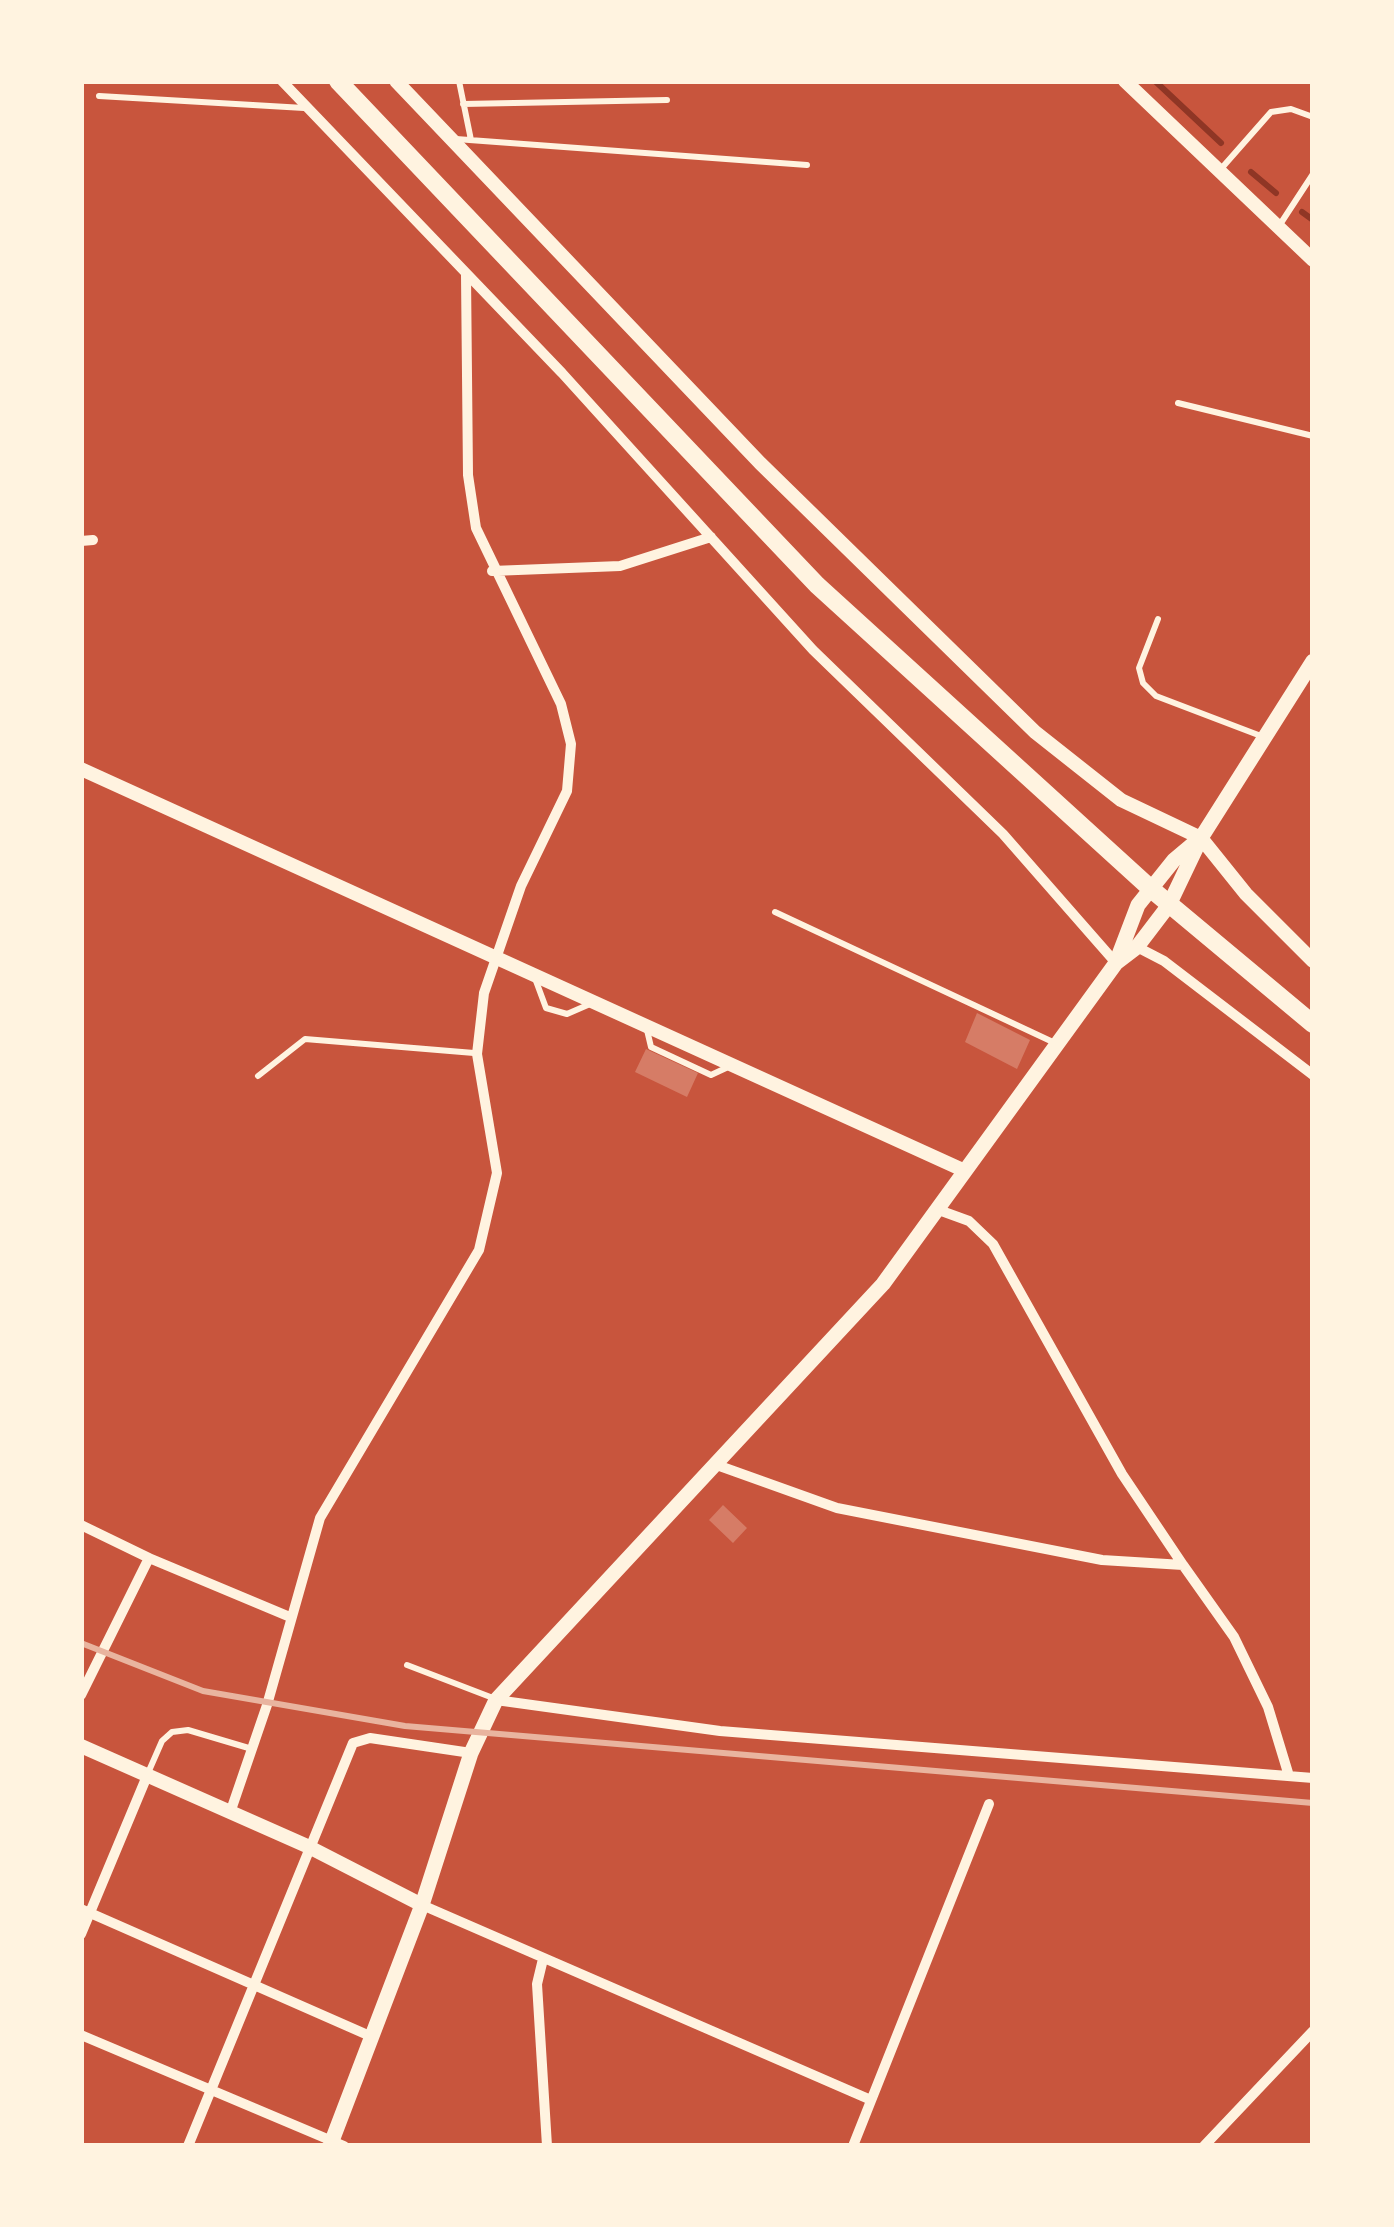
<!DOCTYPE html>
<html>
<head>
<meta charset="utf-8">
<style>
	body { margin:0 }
	#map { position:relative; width:1394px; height:2227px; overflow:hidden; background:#c8553d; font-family:Arial,sans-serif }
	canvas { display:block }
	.frame { position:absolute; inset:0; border:84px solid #fff3e0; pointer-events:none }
</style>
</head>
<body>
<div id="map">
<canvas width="1394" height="2227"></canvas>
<div class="frame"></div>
</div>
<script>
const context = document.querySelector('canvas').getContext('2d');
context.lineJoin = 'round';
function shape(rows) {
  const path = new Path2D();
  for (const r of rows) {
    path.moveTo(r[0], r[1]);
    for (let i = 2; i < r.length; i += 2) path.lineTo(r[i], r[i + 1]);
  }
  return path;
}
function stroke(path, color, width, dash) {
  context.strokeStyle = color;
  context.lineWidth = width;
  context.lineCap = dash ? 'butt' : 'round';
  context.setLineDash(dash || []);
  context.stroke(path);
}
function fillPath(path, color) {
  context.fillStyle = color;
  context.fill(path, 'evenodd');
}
const stream = shape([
	[1155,81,1221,143],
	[1251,172,1276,193],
	[1302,212,1313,220]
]);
const building = shape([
	[977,1013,1030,1040,1017,1069,965,1042],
	[646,1049,698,1073,687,1097,635,1072],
	[723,1505,747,1528,733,1543,709,1520]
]);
const service = shape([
	[459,81,471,140],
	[99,96,304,108],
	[463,104,667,100],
	[456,139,807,165],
	[1220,170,1271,112,1291,109,1313,117],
	[1279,226,1313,174],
	[1178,403,1313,436],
	[1158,619,1139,668,1143,683,1156,696,1261,736],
	[775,912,1055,1043],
	[536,981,546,1008,567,1014,590,1004],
	[647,1030,651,1047,711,1075,726,1068],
	[258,1076,305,1039,474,1053],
	[407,1665,493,1698],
	[148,1773,162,1741,172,1732,188,1730,252,1749]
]);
const minor = shape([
	[282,81,562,373,813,650,1003,834,1116,963],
	[81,541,93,540],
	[492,571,620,566,711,537],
	[1137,947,1164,961,1313,1075],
	[714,1464,837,1508,1102,1560,1183,1565,1122,1474,993,1244,969,1221,936,1209],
	[81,1525,149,1558],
	[1183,1565,1234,1637,1268,1707,1289,1776],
	[81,1695,149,1558,290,1617],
	[496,1700,720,1731,1313,1778],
	[230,1813,267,1705,320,1518,479,1250,497,1173,477,1054,484,993,521,886,567,791,571,744,561,704,476,528,468,475,466,275],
	[422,1905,871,2100],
	[81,1909,370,2036],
	[81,1934,147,1776],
	[543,1959,537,1984,547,2146],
	[81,2035,344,2146],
	[188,2146,353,1743,370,1738,471,1753],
	[853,2146,989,1804],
	[1204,2146,1313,2031]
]);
const tertiary = shape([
	[396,81,760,463,1035,732,1121,800,1201,838,1246,894,1313,961],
	[1125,81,1313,260],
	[81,769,963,1170],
	[81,1746,307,1846,422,1905]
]);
const secondary = shape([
	[1117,960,1138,905,1174,860,1199,839],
	[330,2146,422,1905,471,1753,496,1700,883,1284,1116,963,1137,947,1169,905,1201,838,1313,661]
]);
const trunk = shape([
	[338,81,817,585,1150,888,1313,1024]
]);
const rail = shape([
	[81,1643,203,1691,405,1726,1313,1803]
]);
stroke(stream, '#8f3625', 6);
fillPath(building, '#d67c66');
stroke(service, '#fff3e0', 6);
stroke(minor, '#fff3e0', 10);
stroke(tertiary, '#fff3e0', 14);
stroke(secondary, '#fff3e0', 15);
stroke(trunk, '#fff3e0', 18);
stroke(rail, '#e9b49f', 6);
</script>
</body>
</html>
